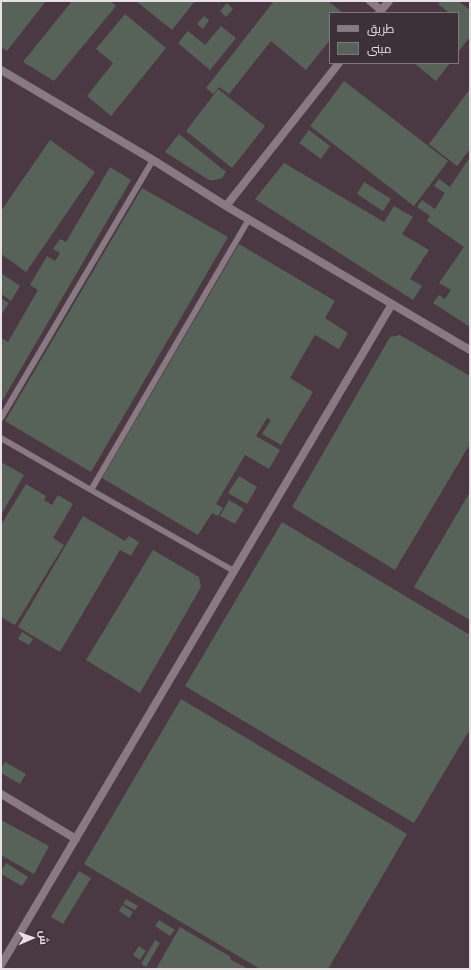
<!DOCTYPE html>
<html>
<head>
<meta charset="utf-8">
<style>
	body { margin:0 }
	#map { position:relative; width:471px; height:970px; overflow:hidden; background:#3c3138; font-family:"Space Grotesk",Cairo,sans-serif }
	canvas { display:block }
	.frame { position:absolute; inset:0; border:2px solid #e7e0e4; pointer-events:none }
	.legend { position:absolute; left:329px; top:12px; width:130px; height:52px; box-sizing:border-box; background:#3c3138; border:1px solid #80777d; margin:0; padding:5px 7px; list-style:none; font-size:12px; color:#e7e0e4 }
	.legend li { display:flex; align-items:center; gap:8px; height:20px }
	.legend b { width:20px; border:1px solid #80777d }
	.north { position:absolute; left:12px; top:918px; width:40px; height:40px; -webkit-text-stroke:3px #3c3138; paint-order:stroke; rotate:88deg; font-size:11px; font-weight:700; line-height:16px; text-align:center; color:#e7e0e4 }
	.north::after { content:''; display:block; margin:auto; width:14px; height:18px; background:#e7e0e4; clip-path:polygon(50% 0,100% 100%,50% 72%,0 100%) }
</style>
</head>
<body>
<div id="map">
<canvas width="471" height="970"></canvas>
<div class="frame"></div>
<ul class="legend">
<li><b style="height:5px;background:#887982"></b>طريق</li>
<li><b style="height:11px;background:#576359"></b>مبنى</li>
</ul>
<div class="north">ش</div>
</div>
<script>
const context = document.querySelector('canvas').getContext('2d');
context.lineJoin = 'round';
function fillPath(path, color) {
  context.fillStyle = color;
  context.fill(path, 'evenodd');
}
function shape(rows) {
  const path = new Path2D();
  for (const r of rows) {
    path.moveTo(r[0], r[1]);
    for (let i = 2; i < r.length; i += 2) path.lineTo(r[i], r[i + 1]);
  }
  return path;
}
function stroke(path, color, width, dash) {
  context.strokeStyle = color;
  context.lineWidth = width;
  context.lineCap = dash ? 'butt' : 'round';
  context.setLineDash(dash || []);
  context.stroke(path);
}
const built = shape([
	[1,1,470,1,470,969,1,969],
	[330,13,458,13,458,63,330,63]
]);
const building = shape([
	[1,1,46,1,7,51,1,47],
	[72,1,110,1,116,6,54,81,23,62],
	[136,1,195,1,172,30],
	[274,1,328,1,343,13,330,13,330,40,306,70,271,41,229,94,219,87,213,94,206,88],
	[441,1,458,1,470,10,470,37,458,52,458,13,447,13,448,12,438,4],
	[227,3,233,9,226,17,220,11],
	[125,14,166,48,111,116,87,96,113,63,96,49],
	[204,16,209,20,203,29,197,24],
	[221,26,236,38,210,70,178,43,188,31,205,45],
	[414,63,450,63,436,81],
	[344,81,448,161,414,206,310,126],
	[218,89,265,126,232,168,186,131],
	[470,89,470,149,457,166,429,144],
	[309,130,330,146,321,159,299,143],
	[179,134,226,172,222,178,215,180,209,180,165,152],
	[50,140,95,172,26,272,1,254,1,211],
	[470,157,470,327,433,303,439,295,445,299,451,290,439,283,464,247,427,221,430,216,417,207,422,200,435,209,445,193,434,186,439,179,450,187],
	[284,163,384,222,394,206,413,217,402,234,429,250,410,279,422,286,413,300,255,199],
	[110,167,131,180,1,403,1,338,8,342,38,290,30,285,47,256,55,261,60,253,53,249,60,239,66,242],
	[364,182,391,199,383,211,357,194],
	[142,188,228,237,91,472,5,421],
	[239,244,335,301,325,318,348,333,339,349,315,335,290,378,313,392,281,445,262,434,271,420,267,418,256,436,280,450,269,469,245,455,216,504,223,508,218,516,212,513,198,535,102,478],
	[1,273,20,286,11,301,1,294],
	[1,298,9,303,1,315],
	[400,335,470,376,470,444,395,570,292,507,390,337],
	[1,462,24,475,1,515],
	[239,476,257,487,247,504,228,493],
	[26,484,46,496,44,500,52,505,58,495,73,504,53,538,64,545,15,625,1,617,1,525],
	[470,492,470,620,414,587],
	[229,500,244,509,235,524,220,516],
	[83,516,125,541,129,536,139,542,131,556,120,550,60,652,18,627],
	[282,522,470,635,470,729,414,823,185,686],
	[153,550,199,577,201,587,140,693,86,660],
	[22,632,33,639,29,645,18,639],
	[181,699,407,834,328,969,260,969,84,864],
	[5,762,26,774,20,784,1,773,1,768],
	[1,820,49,846,34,874,1,855],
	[6,863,28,877,22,886,1,874,1,871],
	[79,871,91,878,63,924,51,917],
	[126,899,138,906,135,910,123,904],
	[122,905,133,912,129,918,119,911],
	[159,920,175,930,170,936,155,926],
	[180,927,231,957,230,959,248,969,156,969],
	[155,940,160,943,146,967,141,964],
	[139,946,146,951,140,960,133,955]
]);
const lane = shape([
	[1,418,153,160],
	[1,438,91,490,234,571],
	[91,490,249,219]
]);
const street = shape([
	[370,1,381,10],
	[379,13,389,1],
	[1,70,153,160,226,206,470,350],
	[226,206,339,63],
	[1,794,76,839],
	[1,965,392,304]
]);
fillPath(built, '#4a3843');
fillPath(building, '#576359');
stroke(lane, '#887982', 6);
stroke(street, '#887982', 8);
</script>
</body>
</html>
